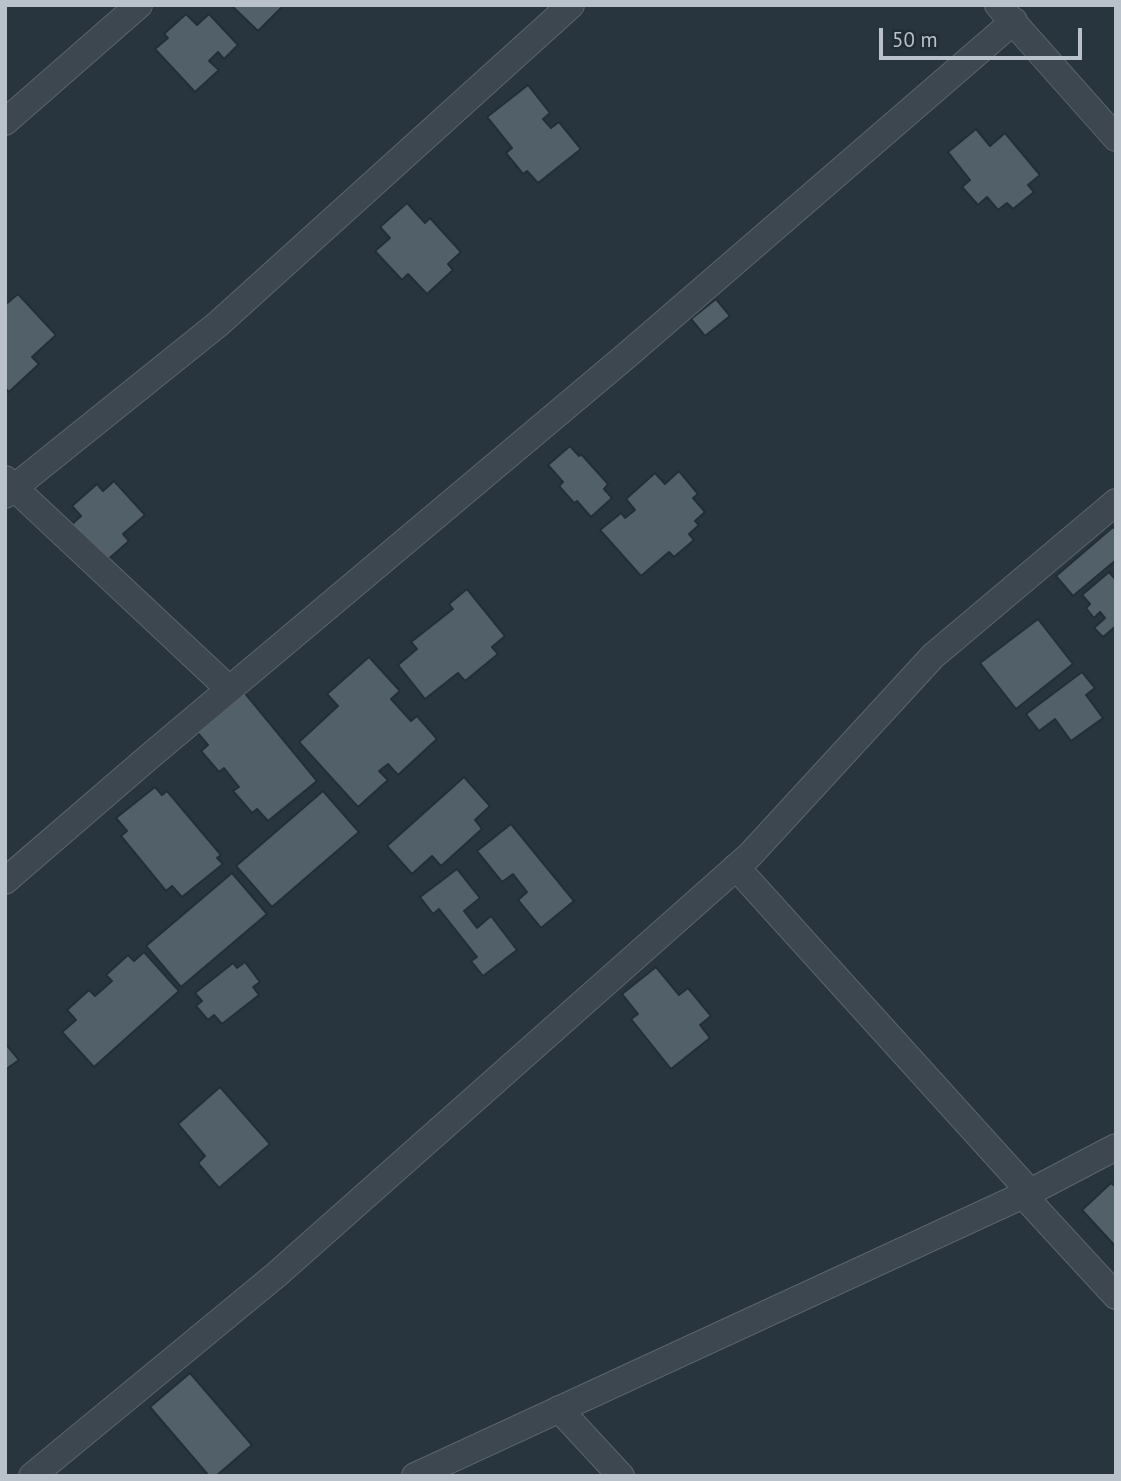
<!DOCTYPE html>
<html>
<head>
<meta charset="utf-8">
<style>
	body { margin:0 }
	#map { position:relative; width:1121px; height:1481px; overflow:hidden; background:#28353f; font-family:"PT Sans",sans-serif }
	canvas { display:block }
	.frame { position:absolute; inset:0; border:7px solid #b9c2ca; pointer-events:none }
	.scale { position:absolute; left:879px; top:28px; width:203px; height:32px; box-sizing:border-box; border:4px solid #b9c2ca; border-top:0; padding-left:9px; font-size:21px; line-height:24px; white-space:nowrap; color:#b9c2ca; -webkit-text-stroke:5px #212c35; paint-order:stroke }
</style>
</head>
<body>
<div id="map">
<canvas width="1121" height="1481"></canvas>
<div class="frame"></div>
<div class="scale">50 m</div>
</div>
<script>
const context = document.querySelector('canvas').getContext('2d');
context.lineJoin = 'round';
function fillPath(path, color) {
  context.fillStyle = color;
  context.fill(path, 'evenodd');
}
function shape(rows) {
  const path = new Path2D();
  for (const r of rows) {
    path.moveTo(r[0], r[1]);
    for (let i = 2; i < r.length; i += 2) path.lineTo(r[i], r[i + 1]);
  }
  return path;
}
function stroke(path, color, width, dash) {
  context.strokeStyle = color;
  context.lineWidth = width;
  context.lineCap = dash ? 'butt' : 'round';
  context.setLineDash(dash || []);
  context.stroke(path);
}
const building = shape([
	[231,5,284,5,258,31,231,5],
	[186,14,197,25,209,14,238,45,224,59,218,52,209,61,219,70,195,92,155,49,168,38,164,34,186,14],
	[528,85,550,113,543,119,551,128,559,122,581,149,538,183,527,171,523,174,506,153,512,148,487,117,528,85],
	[976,129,990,146,1005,133,1040,175,1028,185,1034,192,1013,209,1007,203,998,210,987,197,978,205,962,187,970,180,948,152,976,129],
	[407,203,425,223,430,218,461,252,448,264,453,270,427,294,408,274,402,280,375,251,390,238,380,227,407,203],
	[18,294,56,335,32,357,39,364,9,392,5,388,5,305,18,294],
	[716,299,730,316,705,336,691,319,716,299],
	[570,446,579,456,581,454,608,484,604,489,612,498,591,517,577,501,574,503,559,486,563,482,548,465,570,446],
	[679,471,698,494,693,498,705,512,695,521,699,525,689,534,694,540,674,557,669,552,641,576,600,530,621,513,625,518,635,510,626,499,655,473,665,484,679,471],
	[114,481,145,515,123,534,129,541,104,563,70,526,81,516,72,506,97,484,103,491,114,481],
	[1113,527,1116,530,1116,560,1073,596,1056,576,1113,527],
	[1109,572,1116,580,1116,626,1103,637,1094,628,1105,618,1100,612,1094,618,1086,608,1090,604,1082,595,1109,572],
	[467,589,505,636,492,647,498,654,465,681,458,673,425,699,398,665,417,649,411,642,453,609,449,604,467,589],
	[1038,619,1073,664,1016,709,980,663,1038,619],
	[369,657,400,691,391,699,411,721,417,716,437,739,398,775,388,764,379,771,388,780,358,807,299,742,338,706,327,694,369,657],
	[1082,672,1095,688,1086,695,1103,718,1071,741,1055,719,1039,731,1026,714,1082,672],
	[244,692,317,781,268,821,257,809,252,813,233,791,239,787,224,768,219,772,201,751,208,745,196,731,244,692],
	[464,777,490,806,475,820,482,829,441,866,432,856,412,874,387,846,464,777],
	[155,787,162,795,167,791,221,855,217,858,223,864,182,897,172,886,166,891,121,836,127,831,116,818,155,787],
	[323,791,359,832,272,907,236,866,323,791],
	[511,824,574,901,541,928,518,900,527,892,513,874,502,882,477,851,511,824],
	[457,869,480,898,464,911,477,928,491,916,517,950,483,976,471,961,477,957,439,909,433,914,420,897,457,869],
	[232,873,267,914,181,987,146,946,232,873],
	[144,952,179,991,94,1067,62,1032,76,1020,67,1010,89,990,95,996,112,981,106,975,128,955,134,961,144,952],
	[245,962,260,982,253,987,259,995,222,1024,214,1015,208,1020,196,1006,202,1001,195,993,233,963,237,968,245,962],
	[656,967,679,995,688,988,711,1016,700,1025,710,1038,671,1069,631,1019,638,1014,622,994,656,967],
	[5,1043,19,1060,5,1070,5,1043],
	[220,1087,270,1144,219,1188,198,1163,205,1156,178,1124,220,1087],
	[1111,1183,1116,1187,1116,1247,1082,1210,1111,1183],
	[190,1373,252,1445,216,1476,209,1476,150,1407,190,1373]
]);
const minor = shape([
	[998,5,1116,138],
	[5,122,139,5],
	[5,479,229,689],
	[5,495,218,324,571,5],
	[736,867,1030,1192],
	[5,881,150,756,626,356,1014,21],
	[1023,1195,1116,1296],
	[559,1409,621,1476],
	[32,1476,276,1275,750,855,933,656,1116,502],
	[415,1476,1030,1192,1116,1147]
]);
fillPath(building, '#52606a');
stroke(building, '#232e37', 2);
stroke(minor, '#5a656d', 28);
stroke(minor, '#3c474f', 26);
</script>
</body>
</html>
